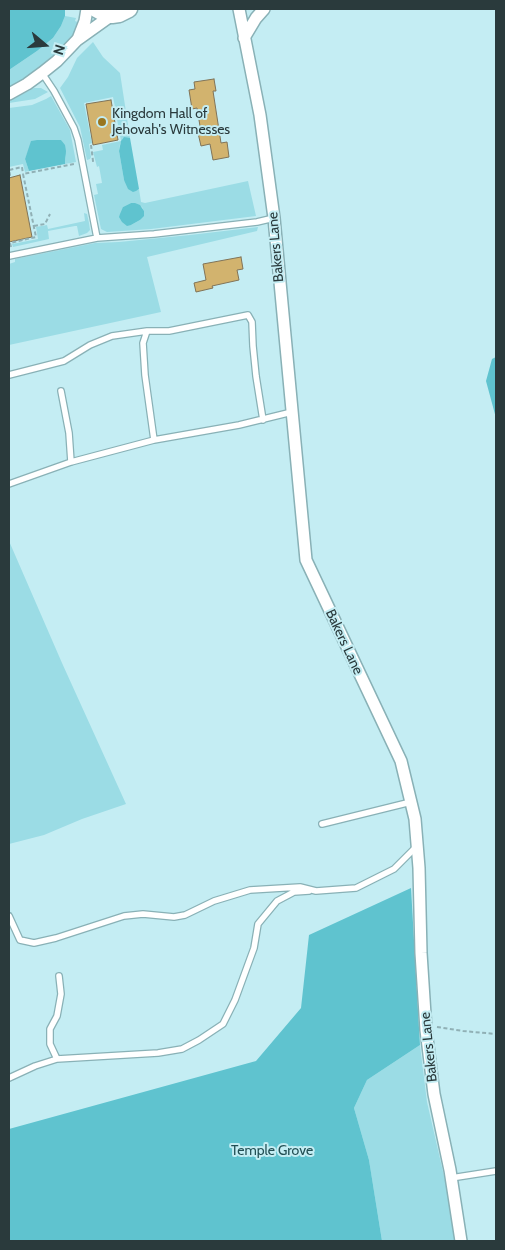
<!DOCTYPE html>
<html>
<head>
<meta charset="utf-8">
<style>
	body { margin:0 }
	#map { position:relative; width:505px; height:1250px; overflow:hidden; background:#c4edf3; font-family:Cabin,sans-serif }
	canvas { display:block }
	.frame { position:absolute; inset:0; border:10px solid #2a3a3c; pointer-events:none }
	.north { position:absolute; left:20px; top:20px; width:50px; height:50px; -webkit-text-stroke:4px #c4edf3; paint-order:stroke; rotate:108deg; font-size:14px; font-weight:700; line-height:20px; text-align:center; color:#2a3a3c }
	.north::after { content:''; display:block; margin:auto; width:18px; height:22px; background:#2a3a3c; clip-path:polygon(50% 0,100% 100%,50% 72%,0 100%) }
</style>
</head>
<body>
<div id="map">
<canvas width="505" height="1250"></canvas>
<div class="frame"></div>
<div class="north">N</div>
</div>
<script>
const context = document.querySelector('canvas').getContext('2d');
context.lineJoin = 'round';
function fillPath(path, color) {
  context.fillStyle = color;
  context.fill(path, 'evenodd');
}
function shape(rows) {
  const path = new Path2D();
  for (const r of rows) {
    path.moveTo(r[0], r[1]);
    for (let i = 2; i < r.length; i += 2) path.lineTo(r[i], r[i + 1]);
  }
  return path;
}
function stroke(path, color, width, dash) {
  context.strokeStyle = color;
  context.lineWidth = width;
  context.lineCap = dash ? 'butt' : 'round';
  context.setLineDash(dash || []);
  context.stroke(path);
}
function label(font, color, halo, rows, align = 'center') {
  context.font = font + ' Cabin,sans-serif';
  context.lineWidth = 4;
  context.setLineDash([]);
  context.textBaseline = 'middle';
  context.strokeStyle = halo;
  context.fillStyle = color;
  for (const [text, x, y, turn = 0] of rows) {
    context.save();
    context.translate(x, y);
    context.rotate((+turn || 0) * Math.PI / 180);
    context.textAlign = isNaN(turn) ? turn : align;
    if (halo) context.strokeText(text, 0, 0);
    context.fillText(text, 0, 0);
    context.restore();
  }
}
const green = shape([
	[65,16,76,18,75,21,80,23,77,32,69,42,52,58,33,73,9,88,9,70,37,51,53,38,61,26],
	[93,42,103,57,120,73,130,138,123,138,120,144,119,151,124,180,138,190,139,189,141,202,145,203,248,181,256,216,151,229,107,232,101,229,94,195,98,194,96,184,102,183,99,166,97,167,93,152,103,150,102,145,121,141,116,114,121,113,121,111,116,112,113,97,84,103,92,143,89,144,91,157,90,159,87,160,80,127,60,88,68,77,77,58],
	[131,203,142,207,144,212,140,220,131,225,128,225,123,207],
	[34,88,41,88,48,92,35,99,9,103,9,101],
	[51,96,70,130,76,162,65,164,66,157,61,140,32,141,25,159,29,171,25,172,23,164,9,167,9,108,32,105,46,99],
	[84,213,87,214,89,223,90,230,87,233,79,236,77,226,75,226,48,231,49,239,13,247,12,244,38,239,36,227,47,225,48,229,85,221],
	[258,227,257,231,147,257,161,312,9,345,9,264,15,262,15,259,95,243,119,242,190,235],
	[9,541,62,663,126,804,82,819,44,835,9,844],
	[420,1045,427,1102,452,1211,456,1241,382,1241,369,1160,354,1108,367,1080]
]);
const forest = shape([
	[9,9,65,9,65,16,61,26,53,38,37,51,9,70],
	[124,137,130,138,139,189,136,191,133,192,128,189,124,180,119,151,121,141],
	[61,140,65,145,66,151,65,164,29,171,25,159,31,141,37,140],
	[131,203,135,203,140,205,144,211,144,216,140,220,131,225,127,226,122,222,119,217,120,214,123,207],
	[496,357,496,418,486,381,492,359],
	[411,888,420,1045,367,1080,354,1108,369,1160,382,1241,9,1241,9,1129,256,1061,301,1008,309,935]
]);
const building = shape([
	[214,79,216,91,213,91,221,143,227,142,229,157,213,160,210,144,201,146,198,133,201,132,197,108,192,109,189,90,195,89,194,82,214,79],
	[111,100,118,140,93,145,86,104,111,100],
	[20,175,32,237,9,242,9,178,20,175],
	[241,257,243,269,237,270,239,280,212,286,213,288,196,292,194,283,206,280,203,264,241,257]
]);
const path = shape([
	[91,145,93,161,92,161],
	[9,175,10,175,9,170,22,167,23,174],
	[34,226,45,224,50,214],
	[11,247,10,243,36,237,23,174,74,164],
	[437,1027,463,1031,496,1034]
]);
const service = shape([
	[42,73,54,91,74,128,78,140,97,238],
	[9,256,97,238,154,234,257,222,274,218],
	[147,331,143,343,145,375,154,440,239,425,292,412],
	[9,375,64,361,90,345,112,336,147,331,169,331,248,315,252,322,253,346,256,376,263,420],
	[61,391,69,433,71,462],
	[9,484,71,462,154,440],
	[322,824,411,802],
	[9,916,20,940,34,943,56,938,124,916,143,914,174,917,185,915,214,901,250,890,300,887,316,891,356,888,394,869,416,847],
	[59,976,61,994,57,1016,50,1029,50,1044,57,1059,158,1053,182,1049,199,1040,223,1024,235,1000,254,948,258,924,277,901,294,892,309,891],
	[9,1078,35,1066,57,1059],
	[451,1178,496,1171]
]);
const minor = shape([
	[239,9,260,115,274,218,306,560,401,761,415,819,419,868,421,953,426,1030,434,1094,450,1170,461,1241],
	[244,38,256,18,264,9],
	[78,39,85,21,87,9],
	[9,94,27,84,42,73,57,61,77,40,112,15]
]);
const secondary = shape([
	[96,9,105,14,112,15,119,14,129,9]
]);
const markers = [
	[102,122,5,"#997620"]
];
const poiNames = [
	["Kingdom Hall of",112,114],
	["Jehovah's Witnesses",112,130]
];
const streetNames = [
	["Bakers Lane",276,247,-95],
	["Bakers Lane",344,642,65],
	["Bakers Lane",429,1047,-96]
];
const parkNames = [
	["Temple Grove",272,1151]
];
fillPath(green, '#9bdce5');
fillPath(forest, '#5fc3cf');
fillPath(building, '#d2b36e');
stroke(building, '#807357', 1);
stroke(service, '#89b1b6', 8);
stroke(minor, '#89b1b6', 14);
stroke(secondary, '#89b1b6', 19);
stroke(path, '#90b0b5', 2, [4, 2.5]);
stroke(service, '#fff', 5.5);
stroke(minor, '#fff', 11);
stroke(secondary, '#fff', 16);
for (const [x, y, r, color] of markers) {
  const dot = new Path2D();
  dot.arc(x, y, r, 0, 2 * Math.PI);
  context.fillStyle = color;
  context.fill(dot);
  stroke(dot, '#c4edf3', 2);
}
label('14px', '#2a3a3c', '#c4edf3', poiNames, 'left');
label('14px', '#2a3a3c', '#c4edf3', streetNames);
label('14px', '#224f54', '#c4edf3', parkNames);
</script>
</body>
</html>
